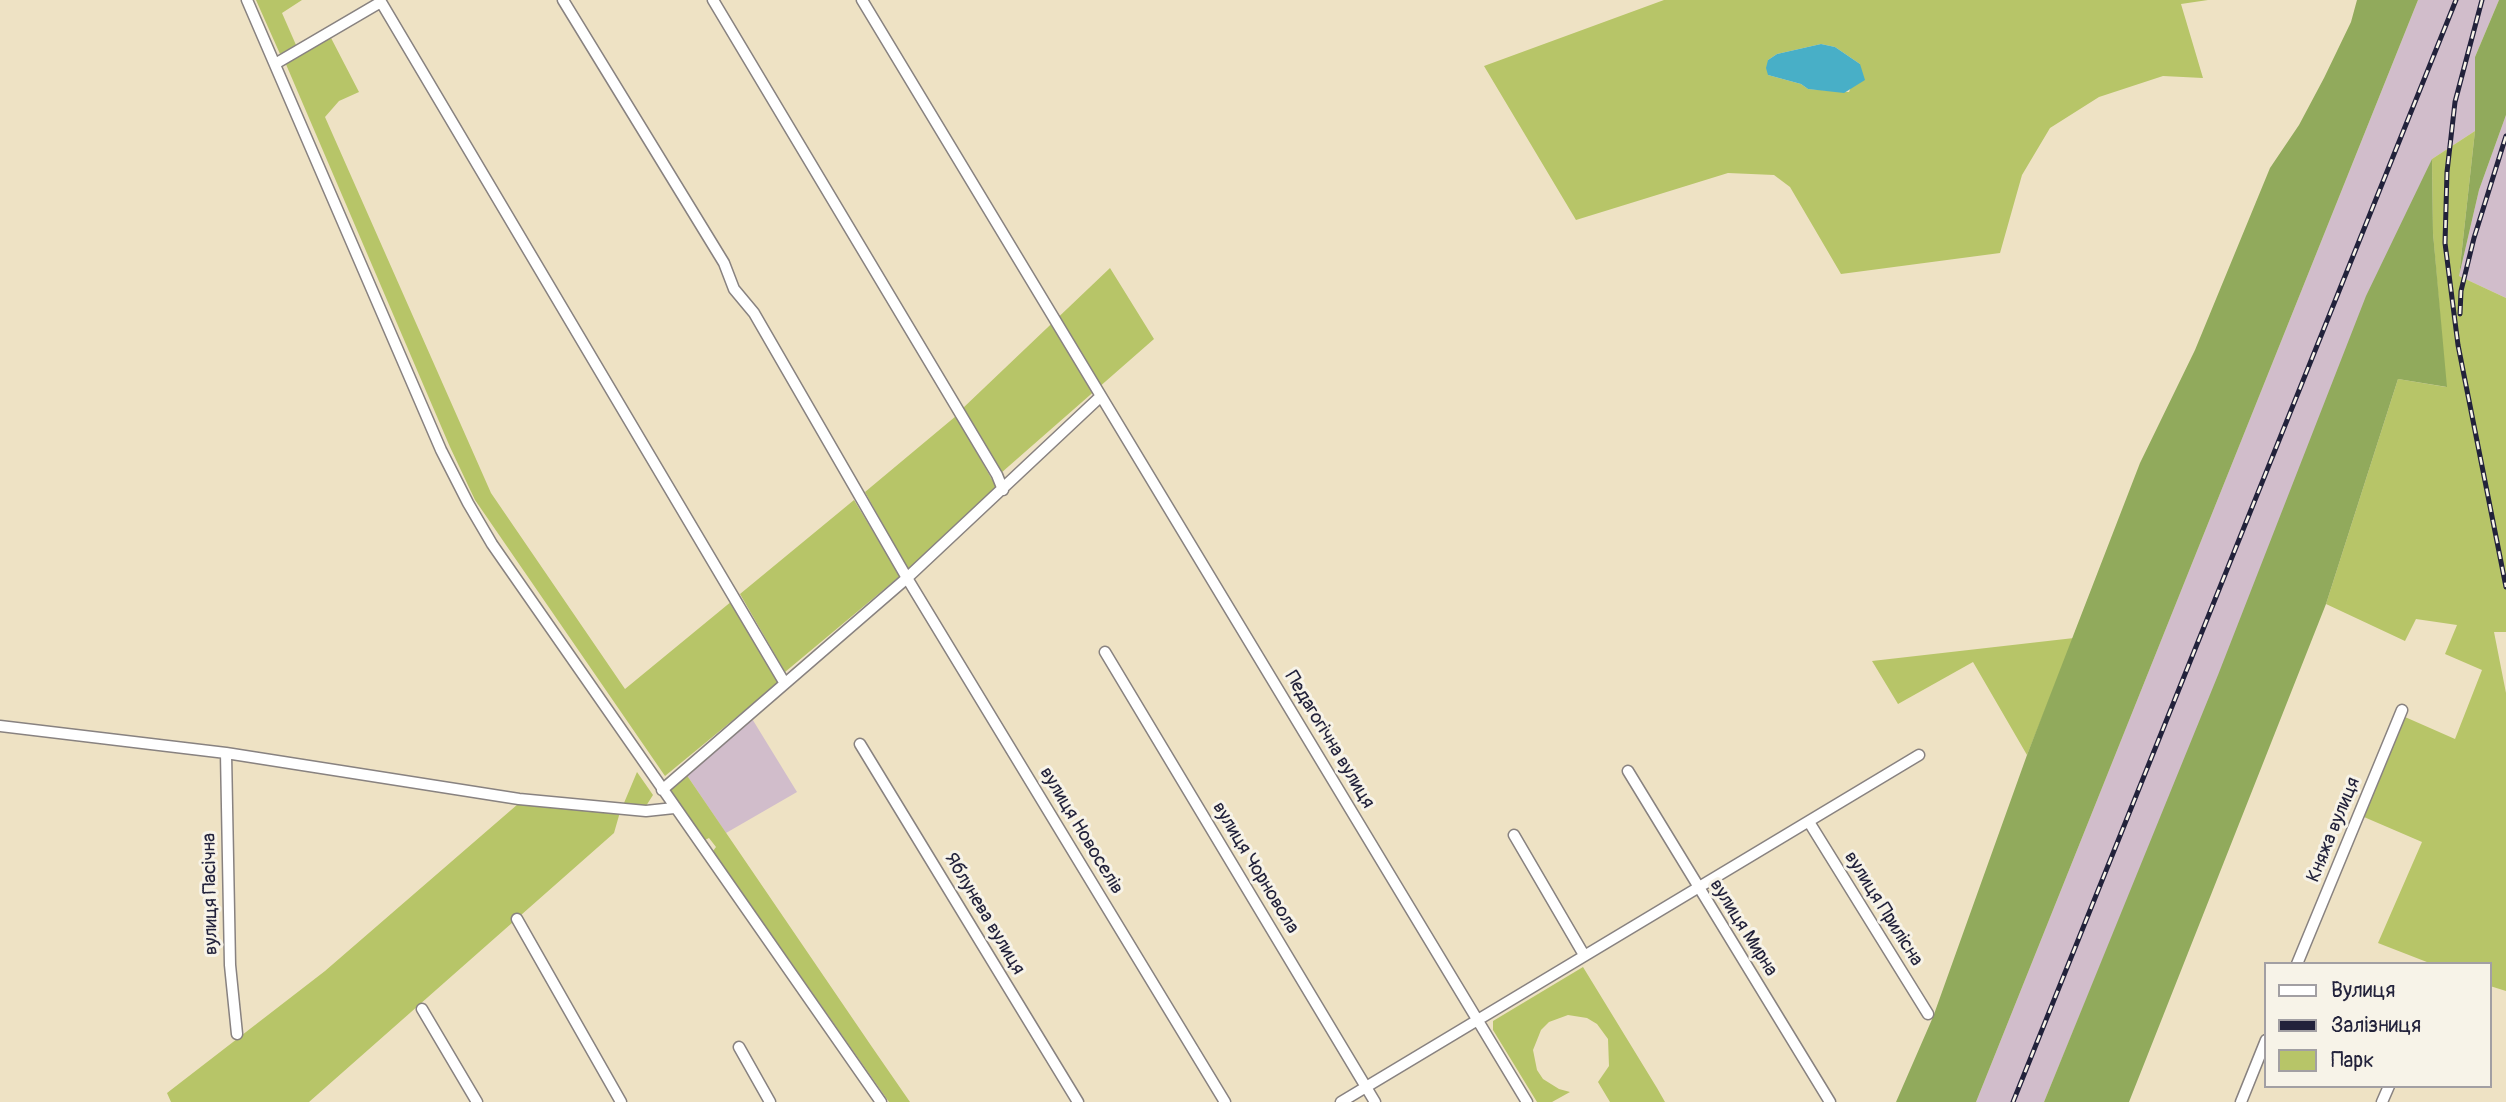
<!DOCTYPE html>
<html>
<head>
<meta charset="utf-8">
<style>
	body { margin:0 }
	#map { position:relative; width:2506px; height:1102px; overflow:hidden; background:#eee2c4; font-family:Pangolin,sans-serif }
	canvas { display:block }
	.legend { position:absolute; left:2264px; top:962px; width:228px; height:126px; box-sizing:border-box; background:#f7f3e8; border:2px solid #a29fa3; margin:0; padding:9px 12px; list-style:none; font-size:21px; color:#22223b }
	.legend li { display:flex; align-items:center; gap:14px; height:35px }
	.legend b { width:35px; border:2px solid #a29fa3 }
</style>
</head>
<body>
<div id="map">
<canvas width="2506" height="1102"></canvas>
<ul class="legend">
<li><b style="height:9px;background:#fff"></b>Вулиця</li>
<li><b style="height:9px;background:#22223b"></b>Залізниця</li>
<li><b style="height:19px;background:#b7c568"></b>Парк</li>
</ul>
</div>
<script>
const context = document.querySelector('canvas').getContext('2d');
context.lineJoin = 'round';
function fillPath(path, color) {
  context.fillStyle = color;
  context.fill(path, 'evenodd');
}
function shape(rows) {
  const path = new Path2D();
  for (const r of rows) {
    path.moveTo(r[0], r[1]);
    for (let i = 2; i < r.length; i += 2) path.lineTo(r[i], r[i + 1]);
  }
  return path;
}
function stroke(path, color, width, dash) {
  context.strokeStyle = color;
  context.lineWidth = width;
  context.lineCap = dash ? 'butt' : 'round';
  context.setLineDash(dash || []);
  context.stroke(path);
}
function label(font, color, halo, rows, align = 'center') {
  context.font = font + ' Pangolin,sans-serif';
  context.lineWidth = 6;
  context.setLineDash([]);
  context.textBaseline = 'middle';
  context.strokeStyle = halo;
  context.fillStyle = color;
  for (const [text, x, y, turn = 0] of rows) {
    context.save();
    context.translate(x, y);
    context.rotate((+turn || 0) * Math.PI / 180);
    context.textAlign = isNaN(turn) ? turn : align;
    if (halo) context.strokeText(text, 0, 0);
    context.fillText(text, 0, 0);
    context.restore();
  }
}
const industrial = shape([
	[2418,0,2499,0,2475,57,2475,131,2432,159,2044,1102,1976,1102],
	[2506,115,2506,298,2459,276,2479,190],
	[751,717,797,792,726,833,686,774]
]);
const green = shape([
	[256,0,302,0,282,13,296,45,280,54],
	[1664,0,2208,0,2181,4,2203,78,2163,76,2099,97,2050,128,2022,175,2000,253,1841,274,1790,187,1774,175,1728,173,1576,220,1484,66],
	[1821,44,1835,47,1860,64,1849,92,1808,89,1801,84,1768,75,1768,60,1777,54],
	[330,36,359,92,339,101,325,117,491,493,625,689,732,601,778,683,665,776,475,500,450,447,285,62],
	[2475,131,2459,276,2506,298,2506,632,2494,632,2506,693,2506,991,2490,986,2490,964,2432,964,2378,943,2422,842,2364,817,2405,717,2455,739,2482,670,2445,654,2457,625,2416,619,2405,641,2326,604,2398,379,2446,387,2433,233,2432,159],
	[1110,268,1154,339,1001,473,963,408],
	[956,416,998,490,908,570,865,492],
	[854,500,900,576,785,672,740,594],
	[2074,638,2027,755,1973,662,1898,704,1872,661],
	[637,772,653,795,646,806,624,803],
	[686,774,872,1047,910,1102,889,1102,713,851,716,847,709,838,705,840,669,789],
	[518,804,620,812,614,833,309,1102,171,1102,167,1093,325,971],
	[1583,967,1657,1088,1665,1102,1610,1102,1598,1082,1609,1066,1608,1039,1597,1024,1587,1018,1568,1015,1549,1022,1541,1030,1533,1050,1537,1070,1543,1079,1559,1089,1570,1092,1552,1102,1537,1102,1493,1030,1493,1021]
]);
const forest = shape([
	[2357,0,2418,0,1976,1102,1896,1102,1933,1017,2027,755,2140,463,2195,350,2270,168,2299,125,2324,78,2351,22],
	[2499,0,2506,0,2506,115,2479,190,2459,276,2475,131,2475,57],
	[2432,159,2433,233,2447,387,2398,379,2326,604,2129,1102,2044,1102,2218,675,2366,296]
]);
const water = shape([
	[1821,44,1835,47,1860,64,1865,80,1844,93,1808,89,1801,84,1768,75,1766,68,1768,60,1777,54]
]);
const minor = shape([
	[247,0,441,450,468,503,492,544,881,1102],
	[563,0,724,263,734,289,754,313,907,578,1225,1102],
	[713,0,997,475,1003,490],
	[862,0,1527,1102],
	[275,64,381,2,784,682],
	[1105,652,1375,1102],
	[0,726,226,753,519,799,646,811,674,808],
	[860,744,1078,1102],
	[226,753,230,965,237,1034],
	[1628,771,1830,1102],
	[662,790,907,578,1100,397],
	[1809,822,1928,1014],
	[1514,835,1584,955],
	[517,919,621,1102],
	[2297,964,2402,710],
	[422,1009,477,1102],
	[739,1047,770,1102],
	[1341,1102,1919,755],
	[2241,1102,2266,1040],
	[2382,1102,2389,1086]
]);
const rail = shape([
	[2482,0,2455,102,2447,172,2445,243,2458,345,2506,587],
	[2460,314,2461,291,2474,238,2506,136],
	[2013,1102,2456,0]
]);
const streetNames = [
	["Педагогічна вулиця",1329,740,59],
	["Княжа вулиця",2334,830,-68],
	["вулиця Новоселів",1081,831,59],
	["вулиця Чорновола",1255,868,59],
	["вулиця Пасічна",211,894,-91],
	["вулиця Прилісна",1883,909,58],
	["Яблунева вулиця",984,914,59],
	["вулиця Мирна",1743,928,58]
];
fillPath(industrial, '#d1bdcb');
fillPath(green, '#b7c568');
fillPath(forest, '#91aa5c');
fillPath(water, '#48afc7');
stroke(minor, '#888280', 13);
stroke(minor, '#fff', 10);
stroke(rail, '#22223b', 5);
stroke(rail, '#f7f3e8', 2.5, [8]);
label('19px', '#22223b', '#f7f3e8', streetNames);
</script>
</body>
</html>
